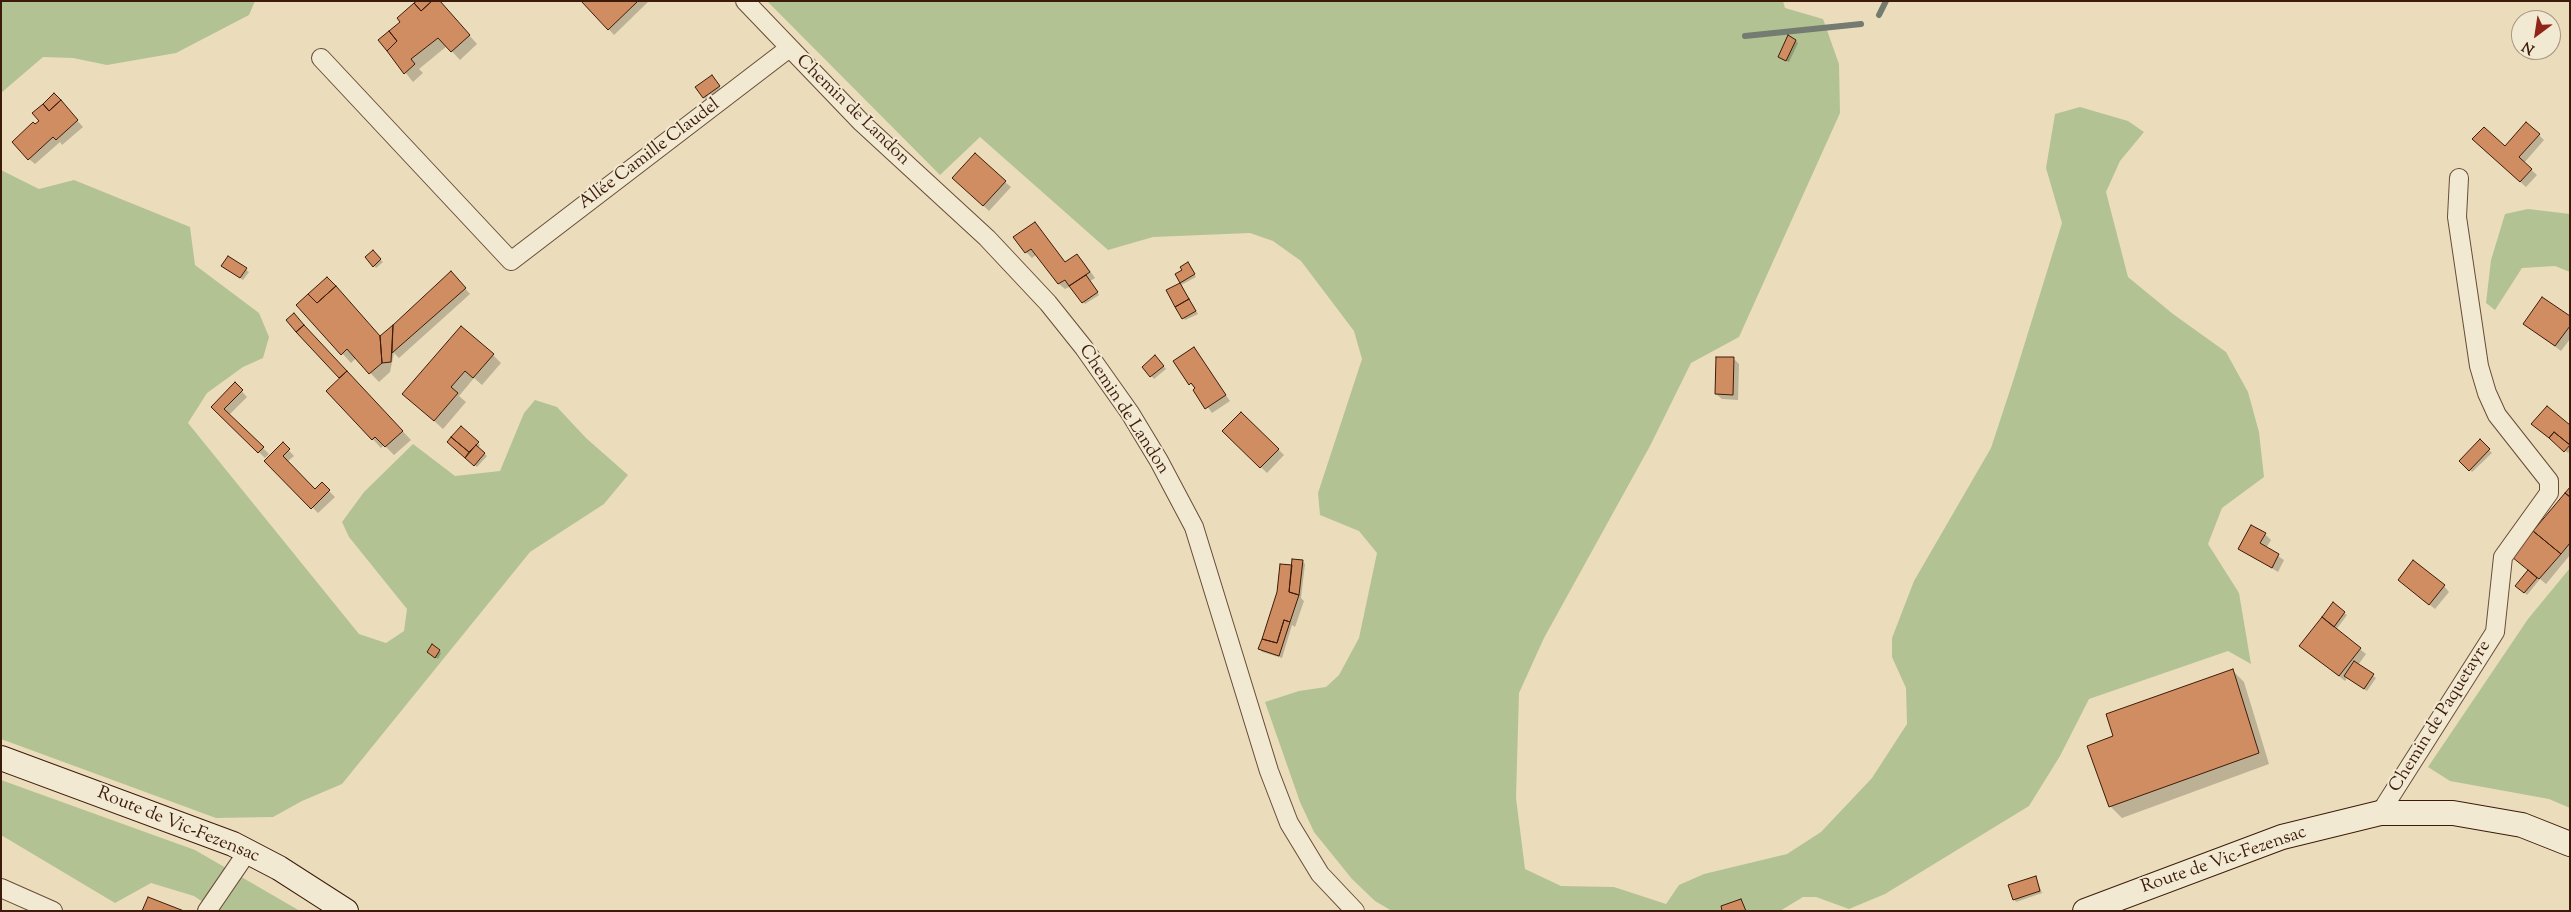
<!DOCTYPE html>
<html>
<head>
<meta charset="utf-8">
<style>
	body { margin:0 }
	#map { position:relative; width:2571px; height:912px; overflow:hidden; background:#ebddbb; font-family:"Sorts Mill Goudy",serif }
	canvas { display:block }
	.frame { position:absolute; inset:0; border:2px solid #3d1b0b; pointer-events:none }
	.north { position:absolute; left:2511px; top:10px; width:50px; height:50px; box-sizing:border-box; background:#f2e9d3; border:1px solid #aa9783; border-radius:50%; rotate:211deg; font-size:14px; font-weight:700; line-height:20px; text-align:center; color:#3d1b0b }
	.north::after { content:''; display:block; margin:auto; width:18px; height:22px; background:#8f2418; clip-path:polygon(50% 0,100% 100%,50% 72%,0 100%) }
</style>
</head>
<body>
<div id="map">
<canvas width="2571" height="912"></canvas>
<div class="frame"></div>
<div class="north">N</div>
</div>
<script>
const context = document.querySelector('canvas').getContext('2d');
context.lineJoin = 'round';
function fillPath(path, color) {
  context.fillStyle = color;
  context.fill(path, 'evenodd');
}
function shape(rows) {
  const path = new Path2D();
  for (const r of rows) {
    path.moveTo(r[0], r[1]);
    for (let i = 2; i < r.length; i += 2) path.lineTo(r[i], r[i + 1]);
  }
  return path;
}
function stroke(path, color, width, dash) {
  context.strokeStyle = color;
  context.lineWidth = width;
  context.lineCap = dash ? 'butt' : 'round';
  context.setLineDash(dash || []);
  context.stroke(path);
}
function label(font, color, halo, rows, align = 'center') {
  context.font = font + ' "Sorts Mill Goudy",serif';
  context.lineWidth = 4;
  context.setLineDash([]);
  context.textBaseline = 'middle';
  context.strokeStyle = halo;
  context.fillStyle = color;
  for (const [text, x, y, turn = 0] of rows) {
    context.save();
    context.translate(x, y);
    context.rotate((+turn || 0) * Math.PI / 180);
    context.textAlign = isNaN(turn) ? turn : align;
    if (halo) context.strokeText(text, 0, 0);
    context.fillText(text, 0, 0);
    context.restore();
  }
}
const green = shape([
	[1,1,255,1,249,15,176,53,107,65,73,58,43,57,1,93],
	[767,1,1783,1,1785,8,1823,19,1839,64,1840,113,1739,337,1691,363,1650,446,1544,638,1519,693,1516,798,1525,869,1561,886,1614,887,1666,904,1679,885,1704,874,1787,854,1821,832,1872,778,1907,724,1906,688,1892,657,1892,638,1914,581,1991,448,2014,378,2062,223,2046,168,2055,114,2080,107,2128,121,2144,132,2120,161,2106,192,2128,277,2173,314,2226,352,2248,392,2259,432,2264,477,2222,508,2208,544,2239,593,2251,664,2228,651,2089,699,2060,756,2029,806,1885,894,1849,909,1816,897,1803,897,1780,911,1392,911,1375,901,1352,879,1314,832,1300,802,1265,702,1299,691,1326,687,1339,675,1359,638,1377,553,1359,531,1320,515,1318,493,1362,359,1354,331,1301,261,1273,241,1250,233,1153,237,1108,250,980,137,940,175],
	[1,170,39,189,74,180,190,227,195,265,259,313,269,337,263,358,243,367,207,393,188,423,359,634,386,643,404,631,407,609,349,537,342,522,364,492,413,444,455,476,500,471,524,413,535,400,557,407,586,438,628,475,604,504,530,552,342,784,302,801,273,817,216,818,1,739],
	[2528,209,2570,214,2570,272,2555,266,2522,268,2495,310,2486,303,2491,260,2505,214],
	[2570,568,2570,808,2549,799,2450,781,2428,767,2528,619],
	[1,780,195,850,300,911,216,911,194,896,151,883,115,903,1,835]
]);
const shadow = shape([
	[583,1,649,1,614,35],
	[445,8,477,44,460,60,447,46,419,69,423,73,413,82,380,41],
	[1796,41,1798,43,1789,62,1782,59],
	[714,79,721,89,706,100,696,88],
	[54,95,83,127,62,145,60,142,35,164,29,159,35,126,40,121],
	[2539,135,2544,140,2524,163,2537,175,2526,187,2479,145,2505,148],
	[1005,182,1011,187,989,211,960,184],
	[1040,230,1066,263,1077,255,1083,261,1095,278,1090,281,1099,295,1085,304,1071,286,1065,289,1059,284,1037,254,1032,258,1026,252],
	[373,252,383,262,376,268,367,257],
	[229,257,249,272,243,280,226,268],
	[1190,266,1196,277,1181,285,1198,314,1185,320,1168,291,1182,283,1177,274],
	[456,278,470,294,399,358,394,353,390,372,379,382,356,358,351,363,298,305,381,337],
	[2570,318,2570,339,2561,351,2524,324],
	[287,320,306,329,411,440,394,455,384,445,381,448,328,391,341,378],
	[1194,349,1230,401,1212,413,1175,361],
	[493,355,501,363,482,385,474,378,459,396,466,402,443,429,404,394],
	[1155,357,1166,369,1154,379,1143,367],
	[1733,358,1739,364,1738,400,1722,399,1716,394],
	[235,384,247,397,229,415,269,454,265,458,212,407],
	[1241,413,1284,455,1267,473,1224,431],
	[2570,427,2570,450,2568,453,2539,430],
	[461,428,480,445,478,448,487,456,477,467,449,442],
	[2480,441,2492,453,2472,472,2461,461],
	[283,444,294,456,287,462,315,490,322,484,335,497,318,513,266,461],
	[2570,489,2570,555,2546,584,2540,579,2527,595,2516,585,2529,570],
	[2265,534,2271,540,2266,548,2284,560,2278,572,2240,549],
	[1302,561,1305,564,1301,598,1304,601,1295,627,1292,625,1282,658,1262,652,1260,649,1293,567],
	[2405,585,2444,586,2449,592,2435,609],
	[2344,613,2347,615,2336,630,2366,654,2358,665,2376,678,2367,691,2347,678,2345,681,2307,651],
	[439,651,441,653,438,659,431,654],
	[2232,670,2244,682,2269,764,2122,818,2111,807,2089,747,2115,736],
	[2036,877,2042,893,2016,902,2014,899]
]);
const stream = shape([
	[1879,15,1886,1],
	[1745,36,1861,24]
]);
const building = shape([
	[417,1,432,1,421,11,414,3,417,1],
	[432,1,440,1,470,35,451,52,438,38,411,59,415,64,404,74,387,51,397,41,389,31,400,22,397,18,414,3,421,11,432,1],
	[581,1,638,1,608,30,581,1],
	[389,31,397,41,387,51,378,40,389,31],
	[1788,35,1796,40,1786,61,1778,57,1788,35],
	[712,75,720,86,703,98,695,87,712,75],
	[54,93,61,100,49,111,43,104,54,93],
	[61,100,78,120,56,140,53,137,28,160,12,142,33,122,35,124,39,121,32,113,43,104,49,111,61,100],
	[2526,122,2540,134,2519,157,2532,169,2520,182,2472,139,2484,127,2505,146,2526,122],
	[975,153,1006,181,983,206,952,178,975,153],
	[1035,222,1065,262,1077,254,1090,272,1069,286,1065,280,1058,284,1031,249,1025,253,1013,237,1035,222],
	[373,250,381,259,373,267,365,257,373,250],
	[228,256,247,268,240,278,221,266,228,256],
	[1188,262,1195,274,1180,283,1175,274,1182,270,1180,267,1188,262],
	[451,271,466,288,392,353,393,325,451,271],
	[1086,275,1098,292,1082,303,1069,286,1086,275],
	[327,277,336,286,317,303,308,294,327,277],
	[1180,283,1189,299,1175,307,1166,290,1180,283],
	[336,286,380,336,382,363,369,374,347,349,341,355,296,305,308,294,317,303,336,286],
	[2542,297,2570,316,2570,326,2555,346,2523,324,2542,297],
	[1189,299,1196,311,1182,319,1175,307,1189,299],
	[294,313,304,325,296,332,286,320,294,313],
	[304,325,347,371,339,378,296,332,304,325],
	[393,325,391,362,382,363,380,336,393,325],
	[461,326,494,354,473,378,465,371,451,387,458,393,434,421,402,394,461,326],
	[1194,347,1226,395,1205,409,1193,390,1195,388,1191,383,1189,385,1173,361,1194,347],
	[1155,355,1164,366,1150,377,1142,367,1155,355],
	[1716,357,1734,357,1733,395,1715,394,1716,357],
	[347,371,403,431,385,447,375,437,372,440,326,391,347,371],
	[235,382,243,390,224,409,264,447,258,453,211,407,235,382],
	[2547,406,2570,425,2570,445,2554,432,2549,438,2531,424,2547,406],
	[1241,412,1279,449,1260,468,1222,431,1241,412],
	[461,426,479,442,469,452,451,437,461,426],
	[2554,432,2570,445,2564,452,2549,438,2554,432],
	[451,437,469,452,465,458,447,442,451,437],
	[2480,439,2490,449,2469,471,2459,461,2480,439],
	[283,442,290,449,283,456,315,489,322,482,330,490,311,509,264,461,283,442],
	[476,445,485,453,474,466,465,458,476,445],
	[2570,487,2570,497,2565,493,2570,487],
	[2565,493,2570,497,2570,543,2561,554,2533,531,2565,493],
	[2251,525,2266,533,2260,543,2279,554,2272,568,2238,549,2251,525],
	[2533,531,2561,554,2539,579,2512,557,2533,531],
	[1292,559,1303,560,1299,595,1289,592,1292,559],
	[2413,560,2445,585,2429,605,2398,580,2413,560],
	[1280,564,1292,565,1289,592,1299,595,1290,622,1284,620,1277,643,1262,639,1277,592,1280,564],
	[2528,570,2537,578,2524,593,2515,586,2528,570],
	[2333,602,2345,612,2334,627,2322,617,2333,602],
	[2322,617,2361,648,2339,676,2299,646,2322,617],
	[1284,620,1290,622,1279,656,1258,649,1262,639,1277,643,1284,620],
	[432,644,440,650,435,658,427,652,432,644],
	[2354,661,2374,674,2364,689,2344,676,2354,661],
	[2233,669,2259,753,2109,807,2087,746,2113,736,2106,714,2233,669],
	[2036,876,2040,891,2013,900,2008,885,2036,876],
	[148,897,184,911,142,911,148,897],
	[1741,899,1746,911,1722,911,1721,906,1741,899]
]);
const street = shape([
	[745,1,862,123,987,238,1048,303,1084,348,1130,413,1159,461,1194,527,1269,771,1289,823,1320,874,1355,911],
	[321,58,511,261,788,49],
	[2380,813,2495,632,2503,557,2549,493,2549,481,2497,415,2487,393,2479,366,2457,217,2459,178],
	[1,888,53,911],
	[207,911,248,851]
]);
const secondary = shape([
	[1,758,233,844,279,868,346,911],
	[2085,911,2282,837,2380,813,2453,813,2522,825,2570,844]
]);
const streetNames = [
	["Chemin de Landon",852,111,44],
	["Allée Camille Claudel",650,155,-37],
	["Chemin de Landon",1123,410,57],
	["Chemin de Paquetayre",2441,717,-58],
	["Route de Vic-Fezensac",178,826,22],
	["Route de Vic-Fezensac",2224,861,-19]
];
fillPath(green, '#b3c293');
fillPath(shadow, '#0003');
stroke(stream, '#747b70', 6);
fillPath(building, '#d08d61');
stroke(building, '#3d1b0b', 1);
stroke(street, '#684c37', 20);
stroke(secondary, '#3d1b0b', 26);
stroke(street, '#f2e9d3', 18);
stroke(secondary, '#f2e9d3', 24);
label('18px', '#3d1b0b', '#f2e9d3', streetNames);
</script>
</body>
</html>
